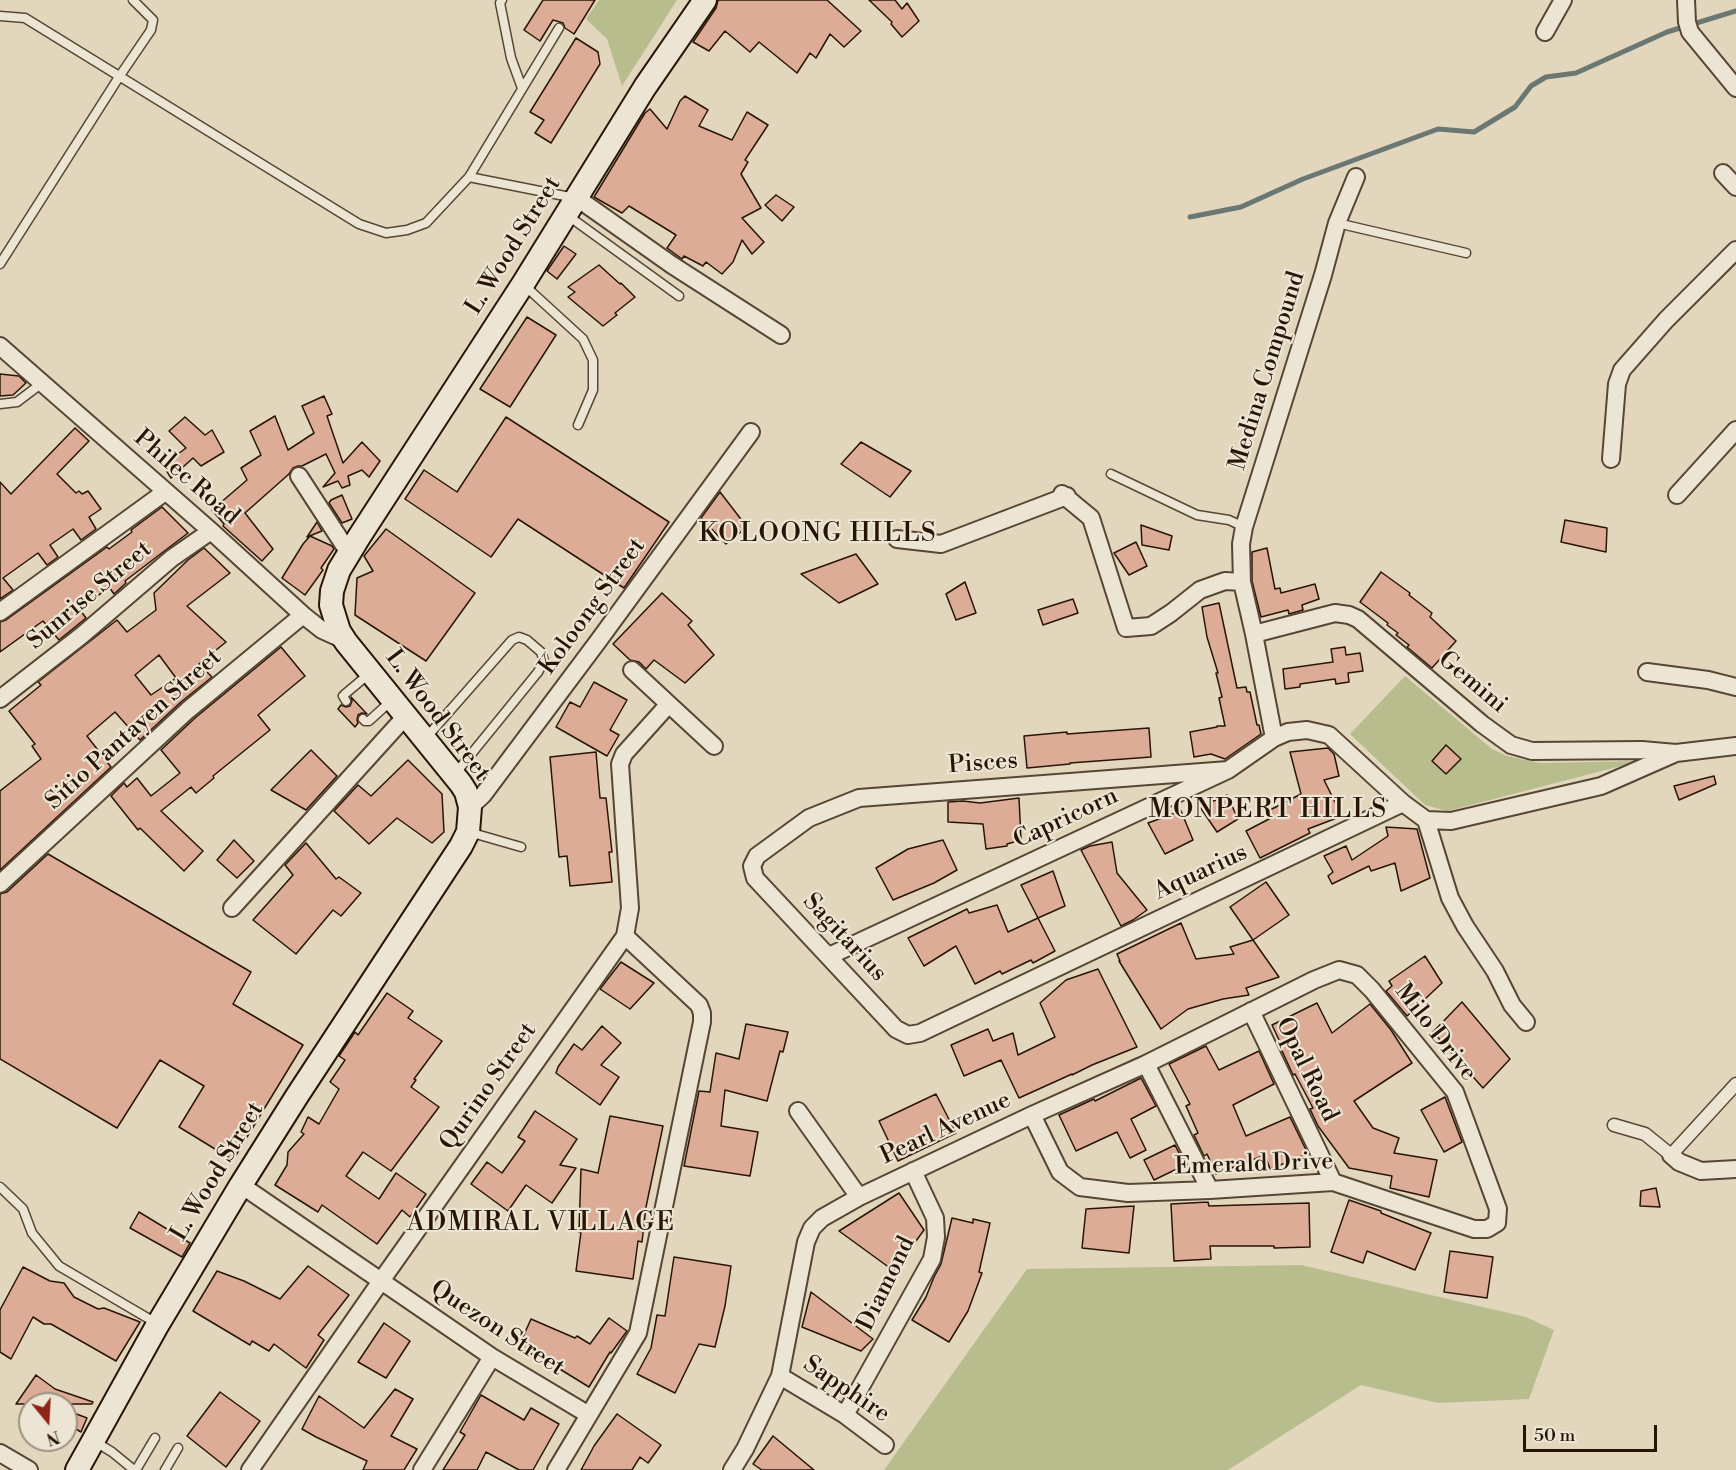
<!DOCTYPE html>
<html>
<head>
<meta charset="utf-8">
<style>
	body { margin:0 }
	#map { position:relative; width:1736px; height:1470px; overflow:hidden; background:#e2d7bd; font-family:"Libre Bodoni",serif }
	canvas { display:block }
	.north { position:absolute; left:18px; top:1392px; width:60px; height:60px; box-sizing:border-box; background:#ece5d4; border:2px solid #9e9282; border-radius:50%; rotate:162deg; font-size:16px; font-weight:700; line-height:24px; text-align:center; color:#291506 }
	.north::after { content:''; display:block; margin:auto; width:21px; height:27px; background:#8f2418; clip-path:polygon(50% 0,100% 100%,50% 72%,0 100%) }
	.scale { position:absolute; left:1523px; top:1425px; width:134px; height:27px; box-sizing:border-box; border:3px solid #291506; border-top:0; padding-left:8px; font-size:18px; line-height:21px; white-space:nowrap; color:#291506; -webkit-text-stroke:4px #ece5d4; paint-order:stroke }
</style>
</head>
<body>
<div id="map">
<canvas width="1736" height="1470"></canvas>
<div class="north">N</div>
<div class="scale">50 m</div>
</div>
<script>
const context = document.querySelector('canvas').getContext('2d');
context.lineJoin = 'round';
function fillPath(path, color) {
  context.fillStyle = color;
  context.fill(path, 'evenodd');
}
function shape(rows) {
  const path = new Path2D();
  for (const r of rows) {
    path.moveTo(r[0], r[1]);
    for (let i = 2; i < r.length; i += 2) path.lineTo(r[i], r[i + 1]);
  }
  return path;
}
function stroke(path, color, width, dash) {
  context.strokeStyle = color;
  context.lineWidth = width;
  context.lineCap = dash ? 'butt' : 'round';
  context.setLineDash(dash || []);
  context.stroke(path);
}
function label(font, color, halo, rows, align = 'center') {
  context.font = font + ' "Libre Bodoni",serif';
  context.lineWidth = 4.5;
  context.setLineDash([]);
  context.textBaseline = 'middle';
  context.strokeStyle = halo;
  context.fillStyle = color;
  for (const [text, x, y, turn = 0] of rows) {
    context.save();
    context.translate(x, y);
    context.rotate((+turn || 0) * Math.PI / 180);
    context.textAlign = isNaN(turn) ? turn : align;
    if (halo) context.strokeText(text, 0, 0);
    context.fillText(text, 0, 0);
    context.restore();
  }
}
const green = shape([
	[599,0,677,0,622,86,607,39,586,19],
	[1405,676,1492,749,1507,756,1540,763,1640,761,1448,811,1425,805,1350,734],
	[1301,1265,1526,1317,1554,1330,1529,1399,1438,1403,1361,1385,1228,1470,884,1470,1027,1269]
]);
const stream = shape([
	[1190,217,1241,207,1303,179,1438,129,1474,132,1515,107,1531,86,1546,77,1576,73,1667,32,1736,11]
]);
const building = shape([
	[543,0,595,0,574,34,565,28,563,23,553,20,540,41,524,30,543,0],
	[718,0,827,0,861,31,844,47,830,34,816,58,810,53,797,73,759,42,750,52,725,31,709,51,693,42,716,8,718,0],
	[869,0,895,0,902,9,907,3,919,21,902,37,891,24,892,22,869,0],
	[576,38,598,52,600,64,551,143,535,133,544,120,530,112,576,38],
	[685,96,708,110,699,126,732,140,747,112,768,125,745,160,748,162,741,174,761,208,742,218,764,242,752,254,742,240,733,262,722,274,706,262,703,266,684,256,682,259,667,248,676,235,629,206,622,213,594,197,645,113,650,109,667,129,680,101,685,96],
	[776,195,794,207,782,221,765,205,776,195],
	[564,246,576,254,557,279,547,271,564,246],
	[599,265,620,284,621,283,635,297,615,313,617,315,603,326,568,297,575,292,568,287,599,265],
	[527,317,556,335,510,407,480,389,527,317],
	[0,374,19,376,26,383,13,395,0,396,0,374],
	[324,396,332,414,327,416,343,463,362,442,380,461,369,477,362,470,348,476,350,485,342,488,338,481,323,487,335,473,326,454,302,466,298,466,293,468,289,474,245,513,273,549,262,561,223,526,224,524,212,510,247,480,241,468,261,455,250,431,275,416,288,450,314,433,302,406,324,396],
	[185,417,205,435,212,430,224,452,201,466,193,458,171,478,163,465,186,448,169,431,185,417],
	[506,417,669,522,624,588,518,519,491,557,405,499,424,470,457,492,506,417],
	[75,428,89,441,57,474,76,493,79,491,82,494,88,491,101,509,89,517,96,529,81,540,73,529,50,545,58,557,47,565,38,553,3,578,13,590,0,599,0,482,11,494,75,428],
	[861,442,911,471,890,497,841,464,861,442],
	[720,492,747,527,726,544,701,518,720,492],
	[342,495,352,519,342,523,329,503,331,500,342,495],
	[162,507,188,533,125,581,126,583,114,594,109,587,80,610,86,618,59,640,43,621,0,652,0,622,6,620,107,547,109,549,132,532,131,530,162,507],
	[1565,520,1607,528,1606,552,1561,542,1565,520],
	[317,522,322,531,307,537,317,522],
	[1141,525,1172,536,1169,550,1142,545,1141,525],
	[386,529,475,593,426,661,355,615,357,578,373,571,364,556,386,529],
	[310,536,332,546,334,549,321,568,323,570,305,595,282,578,303,544,310,536],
	[1136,542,1147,566,1129,575,1114,553,1136,542],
	[204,548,230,573,187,606,226,642,199,664,212,677,181,702,140,740,115,712,87,736,111,767,0,870,0,791,41,759,32,746,35,744,9,711,41,685,38,682,117,620,127,632,156,610,154,593,188,560,204,548],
	[159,655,176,678,151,695,135,675,159,655],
	[1267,548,1275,589,1280,588,1281,593,1315,584,1319,599,1302,605,1303,610,1289,614,1288,610,1261,617,1252,581,1252,552,1267,548],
	[856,554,878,584,839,603,801,574,856,554],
	[1381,572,1410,593,1409,595,1432,613,1430,617,1456,641,1432,668,1407,647,1409,645,1396,635,1398,633,1387,625,1388,623,1360,602,1381,572],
	[965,582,976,613,956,620,946,594,965,582],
	[662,593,692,621,688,625,714,655,685,683,654,660,646,669,639,662,630,660,613,644,662,593],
	[1073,599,1078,613,1043,625,1038,610,1073,599],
	[1219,603,1237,688,1246,687,1247,692,1250,692,1257,725,1259,725,1261,734,1225,759,1211,754,1194,757,1190,732,1217,727,1217,726,1225,726,1219,698,1222,697,1216,673,1218,673,1207,637,1202,607,1219,603],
	[281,647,305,676,258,715,270,730,213,776,214,778,196,793,191,787,161,811,203,851,184,871,140,828,138,830,111,796,124,783,127,787,137,778,151,796,180,773,161,750,195,718,281,647],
	[1345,647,1346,655,1360,653,1363,671,1348,673,1349,682,1336,684,1335,679,1300,684,1300,687,1285,689,1283,669,1333,662,1331,649,1345,647],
	[594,682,627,700,610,730,619,735,607,756,556,727,570,702,580,707,594,682],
	[351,697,367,714,362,713,358,715,357,720,358,723,355,727,338,709,341,705,346,707,350,706,352,701,351,697],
	[1149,728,1151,757,1070,763,1070,764,1027,768,1024,736,1067,732,1067,734,1149,728],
	[1446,745,1461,759,1446,774,1432,761,1446,745],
	[1328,748,1334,754,1339,776,1324,780,1342,816,1308,829,1310,833,1260,858,1246,831,1271,818,1268,811,1301,794,1290,752,1328,748],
	[311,750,337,776,306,810,271,790,311,750],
	[596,752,600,798,606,798,612,852,609,852,612,882,570,886,567,856,559,857,550,757,596,752],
	[408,760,442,794,444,832,432,843,397,818,369,844,334,811,358,785,371,796,408,760],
	[1714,776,1716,784,1679,800,1674,786,1714,776],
	[1227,795,1238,819,1217,832,1200,807,1227,795],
	[1019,798,1021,840,1007,844,1007,846,986,849,983,824,948,822,948,802,963,801,980,803,1019,798],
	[1181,811,1193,840,1165,854,1148,823,1181,811],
	[1386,827,1417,829,1430,878,1401,891,1395,863,1371,871,1369,866,1332,884,1328,876,1333,872,1324,856,1346,846,1352,860,1388,836,1386,827],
	[234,840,254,861,237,878,217,860,234,840],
	[943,840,957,870,934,883,893,900,876,868,908,849,943,840],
	[1112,842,1117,873,1147,910,1133,920,1121,926,1081,850,1090,846,1112,842],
	[306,843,336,879,339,877,361,893,341,916,333,910,296,954,253,920,293,875,285,865,306,843],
	[48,854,251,972,233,1004,303,1045,233,1160,179,1127,204,1086,160,1060,117,1128,0,1059,0,894,7,892,48,854],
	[1053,871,1065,906,1038,918,1021,885,1053,871],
	[1266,882,1289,915,1253,940,1230,907,1266,882],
	[997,905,1008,932,1038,918,1055,951,1033,963,1031,960,1002,974,1000,971,975,984,956,946,924,966,908,938,967,909,969,913,997,905],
	[1181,923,1196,959,1234,954,1230,947,1253,940,1279,977,1246,988,1249,995,1223,999,1188,1009,1161,1029,1119,961,1120,961,1117,954,1181,923],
	[1425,956,1442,983,1407,1016,1386,991,1392,986,1389,981,1425,956],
	[621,962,654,983,630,1009,600,989,621,962],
	[1098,969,1137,1047,1092,1065,1072,1075,1072,1074,1019,1098,1001,1060,964,1076,951,1045,988,1029,993,1041,1013,1033,1018,1055,1055,1037,1040,1003,1066,980,1098,969],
	[387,993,413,1011,408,1018,442,1041,414,1079,416,1080,411,1087,439,1107,391,1171,363,1152,346,1176,379,1199,396,1173,426,1194,410,1217,402,1210,377,1244,322,1205,318,1212,275,1185,287,1165,288,1152,304,1134,301,1132,308,1117,319,1124,339,1089,330,1082,345,1060,339,1056,355,1032,358,1035,387,993],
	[1462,1002,1510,1059,1483,1088,1433,1032,1462,1002],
	[1317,1003,1332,1033,1370,1004,1391,1030,1412,1063,1354,1101,1373,1128,1399,1138,1394,1153,1437,1160,1429,1197,1390,1188,1392,1176,1349,1168,1318,1126,1310,1109,1313,1108,1295,1074,1293,1075,1278,1042,1280,1042,1272,1025,1317,1003],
	[746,1024,788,1032,783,1052,780,1051,767,1101,725,1090,721,1126,758,1132,750,1176,684,1166,699,1091,710,1092,716,1053,739,1059,746,1024],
	[602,1026,621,1043,601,1065,619,1077,600,1105,556,1073,558,1067,574,1044,582,1050,602,1026],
	[1206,1046,1219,1070,1259,1051,1274,1084,1233,1105,1246,1136,1290,1117,1308,1154,1270,1169,1265,1155,1216,1174,1207,1154,1204,1156,1194,1135,1198,1133,1186,1106,1190,1104,1169,1064,1206,1046],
	[1141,1078,1156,1106,1131,1119,1146,1150,1130,1158,1117,1132,1076,1151,1059,1115,1094,1099,1095,1101,1141,1078],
	[936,1094,956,1133,898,1161,879,1121,936,1094],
	[1445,1097,1462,1142,1444,1152,1421,1110,1445,1097],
	[535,1111,577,1139,560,1165,576,1168,552,1203,526,1185,508,1211,471,1184,487,1162,502,1173,525,1141,518,1137,535,1111],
	[610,1116,663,1126,646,1207,642,1242,638,1241,633,1279,576,1271,581,1232,579,1232,581,1169,598,1173,610,1116],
	[1175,1145,1185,1165,1154,1180,1144,1160,1175,1145],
	[1656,1188,1660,1207,1640,1206,1641,1191,1656,1188],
	[899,1193,924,1230,894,1271,839,1231,899,1193],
	[1349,1200,1381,1211,1381,1213,1431,1233,1415,1270,1367,1251,1363,1263,1331,1252,1349,1200],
	[1208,1202,1209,1206,1309,1203,1310,1247,1274,1248,1274,1246,1210,1246,1211,1259,1174,1261,1171,1204,1208,1202],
	[1134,1206,1129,1253,1082,1248,1086,1209,1134,1206],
	[139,1212,190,1243,182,1257,130,1228,139,1212],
	[952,1218,973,1223,973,1219,990,1223,979,1272,982,1273,968,1311,949,1342,912,1320,926,1297,934,1277,941,1264,952,1218],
	[1450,1251,1493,1257,1487,1298,1444,1292,1450,1251],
	[674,1257,731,1266,725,1306,715,1347,699,1344,675,1393,637,1374,651,1348,657,1315,665,1316,674,1257],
	[308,1266,349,1295,318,1335,324,1340,306,1368,274,1344,269,1351,252,1341,250,1345,193,1311,217,1271,244,1281,280,1299,308,1266],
	[23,1267,50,1281,64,1283,74,1297,98,1309,104,1308,140,1322,116,1361,51,1324,44,1324,33,1317,11,1359,0,1352,0,1310,23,1267],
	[811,1292,873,1339,861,1351,802,1327,811,1292],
	[609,1318,627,1331,611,1353,610,1352,589,1387,545,1360,518,1348,531,1319,575,1338,577,1336,590,1344,609,1318],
	[384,1323,410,1341,386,1378,358,1362,384,1323],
	[36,1375,55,1389,93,1402,92,1404,16,1404,36,1375],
	[395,1389,413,1399,391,1436,417,1449,404,1470,363,1470,367,1461,316,1437,302,1429,319,1396,364,1428,395,1389],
	[220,1392,260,1421,226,1467,187,1436,220,1392],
	[481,1395,524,1420,531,1408,559,1424,533,1470,519,1470,486,1452,477,1470,443,1470,465,1435,460,1432,481,1395],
	[66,1410,87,1418,81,1432,66,1423,66,1410],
	[617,1414,661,1445,648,1463,640,1457,632,1470,581,1470,594,1446,617,1414],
	[773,1436,814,1470,762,1470,753,1464,773,1436]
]);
const service = shape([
	[502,0,500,3,511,58,522,88],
	[0,16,25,18,359,224,386,233,407,230,426,223,469,177,559,28],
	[469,177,575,198],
	[567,215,679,296],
	[1337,223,1466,253],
	[0,264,119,77,151,30,153,20,133,0],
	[524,285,583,339,593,360,593,390,578,425],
	[0,404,17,402,42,383],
	[1111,474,1197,515,1229,520,1244,527],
	[346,701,343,696,345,694,370,673],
	[363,719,365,721,369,721,392,700],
	[425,739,512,640,519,637,527,640,541,652,544,661,538,672,455,774],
	[469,832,521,847],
	[0,1187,23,1209,32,1233,59,1266,156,1323],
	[94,1441,112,1452,134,1470],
	[136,1470,155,1438],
	[165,1470,178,1448]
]);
const pedestrian = shape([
	[1614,1125,1645,1134,1671,1155,1736,1084]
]);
const minor = shape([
	[1686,0,1687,22,1690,32,1736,88],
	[1545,32,1563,0],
	[1723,173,1736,187],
	[577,198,672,265,781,335],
	[0,346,211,531,303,615,322,630,344,640],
	[1611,459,1617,384,1622,370,1666,320,1736,250],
	[299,476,349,553],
	[1062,494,1091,518,1126,628,1151,626,1171,613,1200,590,1225,581,1242,582],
	[1677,495,1736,430],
	[897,539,941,544,1067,496],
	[0,612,165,492],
	[1254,634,1335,613,1349,615,1358,619,1482,724,1511,745,1532,751,1642,750,1676,753,1736,746],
	[632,670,714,746],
	[1647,672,1708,680,1736,687],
	[0,699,81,636,172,558,211,531],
	[1274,738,1254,634,1242,582,1241,544,1244,527,1323,275,1337,223,1356,177],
	[1228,770,859,798,809,818,757,856,752,866,755,878,896,1029,908,1035,920,1033,1403,803],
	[470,807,483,795,599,640,751,432],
	[1426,820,1450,898,1465,926,1495,971,1512,1005,1526,1022],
	[0,884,188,710,303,615],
	[232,908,405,717],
	[829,956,1228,770,1274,738,1288,732,1307,730,1329,735,1403,803,1426,820,1451,821,1601,786,1676,753],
	[1251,1011,1333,1182],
	[1146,1064,1210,1190],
	[798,1111,859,1197],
	[1671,1155,1679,1162,1701,1171,1736,1169],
	[241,1185,492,1357,589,1415],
	[780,1376,845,1415,885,1445],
	[845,1415,932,1259,936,1237,935,1218,913,1171],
	[0,1453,29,1470],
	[250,1470,381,1281,625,936,630,908,620,764,624,754,668,705],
	[422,1470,492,1357],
	[556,1470,638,1333,702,1022,702,1013,699,1005,625,936],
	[732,1470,745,1449,780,1376,806,1242,812,1228,822,1218,859,1197,1032,1115,1146,1064,1314,980,1339,970,1357,975,1372,990,1455,1092,1498,1209,1497,1223,1487,1229,1474,1229,1333,1182,1210,1190,1128,1193,1080,1187,1060,1172,1032,1115]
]);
const secondary = shape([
	[77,1470,158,1324,241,1185,297,1096,461,846,468,832,470,807,466,792,461,784,346,642,339,631,331,605,332,591,339,570,359,537,523,284,645,87,705,0]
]);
const streetNames = [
	["L. Wood Street",514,246,-58],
	["Medina Compound",1268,371,-73],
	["Philec Road",186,478,41],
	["Sunrise Street",90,596,-40],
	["Koloong Street",593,607,-54],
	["Gemini",1472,683,40],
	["L. Wood Street",437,716,53],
	["Sitio Pantayen Street",134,730,-42],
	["Pisces",983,764,-4],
	["Capricorn",1066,819,-25],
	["Aquarius",1201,873,-25],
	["Sagitarius",844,938,47],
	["Milo Drive",1435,1033,52],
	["Opal Road",1306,1070,64],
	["Qurino Street",489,1087,-55],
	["Pearl Avenue",946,1129,-25],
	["Emerald Drive",1254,1165,-2],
	["L. Wood Street",218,1172,-59],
	["Diamond",887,1284,-64],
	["Quezon Street",497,1329,33],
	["Sapphire",846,1390,34]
];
const neighbourhoodNames = [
	["KOLOONG HILLS",818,535],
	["MONPERT HILLS",1268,811],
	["ADMIRAL VILLAGE",541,1224]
];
fillPath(green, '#b8bd8e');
stroke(stream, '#6b7771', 5);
fillPath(building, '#dcac96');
stroke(building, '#291506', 1.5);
stroke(service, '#574634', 11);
stroke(pedestrian, '#574634', 15);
stroke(minor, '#574634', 20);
stroke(secondary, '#291506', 26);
stroke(service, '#ece5d4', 8);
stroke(pedestrian, '#ece5d4', 12);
stroke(minor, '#ece5d4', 16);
stroke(secondary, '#ece5d4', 22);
label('24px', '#291506', '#ece5d4', streetNames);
context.letterSpacing = '1.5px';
label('26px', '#291506', '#ece5d4', neighbourhoodNames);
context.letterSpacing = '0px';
</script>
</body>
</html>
